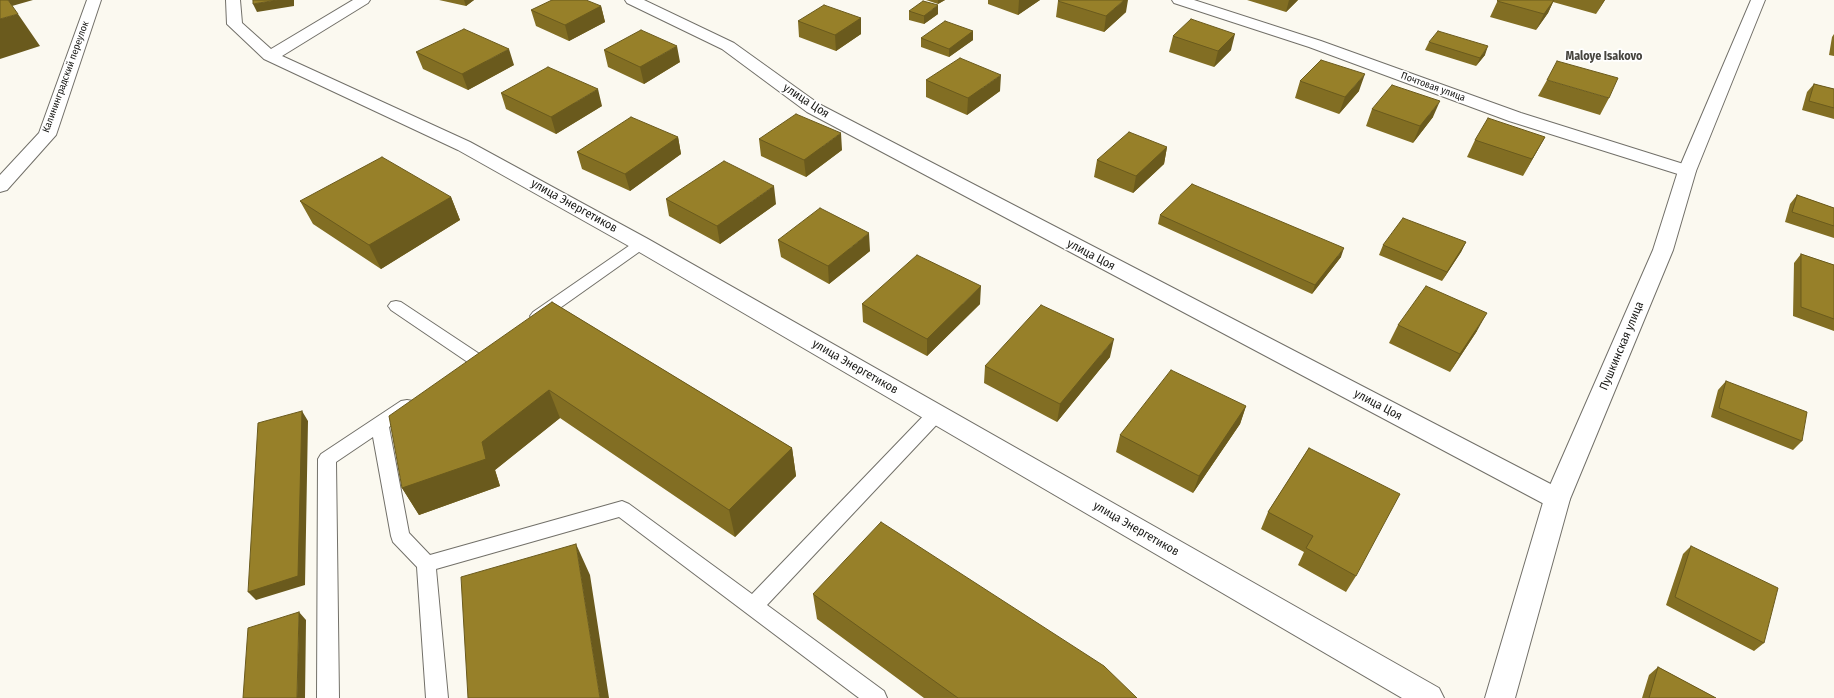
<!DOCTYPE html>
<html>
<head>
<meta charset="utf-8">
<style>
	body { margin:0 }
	canvas { display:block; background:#fbf9f0 }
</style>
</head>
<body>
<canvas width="1834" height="698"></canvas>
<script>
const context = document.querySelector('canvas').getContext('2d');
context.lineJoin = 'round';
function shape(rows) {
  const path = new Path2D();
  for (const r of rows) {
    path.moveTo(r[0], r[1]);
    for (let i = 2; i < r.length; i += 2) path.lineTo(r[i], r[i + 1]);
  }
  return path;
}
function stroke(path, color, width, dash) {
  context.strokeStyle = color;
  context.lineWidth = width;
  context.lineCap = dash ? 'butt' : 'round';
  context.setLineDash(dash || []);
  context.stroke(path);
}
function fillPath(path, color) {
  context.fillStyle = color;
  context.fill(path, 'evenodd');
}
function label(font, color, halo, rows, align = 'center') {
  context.font = font + ' "Fira Sans Condensed",sans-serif';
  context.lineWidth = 3.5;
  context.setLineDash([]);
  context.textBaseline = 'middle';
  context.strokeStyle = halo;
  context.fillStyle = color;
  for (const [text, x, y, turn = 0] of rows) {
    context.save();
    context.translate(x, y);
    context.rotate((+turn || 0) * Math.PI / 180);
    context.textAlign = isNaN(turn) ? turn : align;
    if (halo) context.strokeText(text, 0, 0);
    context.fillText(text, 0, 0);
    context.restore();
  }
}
const service = shape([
	[641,239,646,241,648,244,646,247,543,320,538,321,533,320,530,316,533,312,636,241,641,239],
	[396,301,401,302,481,355,483,359,481,363,475,365,469,363,391,310,388,306,391,302,396,301],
	[407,400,413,401,415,406,413,411,389,427,409,533,430,555,622,501,629,504,752,594,930,409,936,408,942,409,944,414,942,419,767,605,884,691,887,698,859,698,619,517,436,569,448,698,426,698,417,567,393,542,391,536,373,437,336,462,339,698,317,698,318,459,321,454,401,401,407,400]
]);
const minor = shape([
	[87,0,101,0,56,135,7,190,0,192,0,175,39,133,87,0],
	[226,0,240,0,242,23,271,49,353,0,370,0,368,3,282,56,470,142,648,239,1439,688,1444,698,1402,698,634,249,458,150,264,59,227,24,226,0],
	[625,0,644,0,734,43,819,104,1566,492,1570,499,1566,506,1557,509,1548,506,807,112,722,49,627,3,625,0],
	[1172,0,1194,0,1321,41,1521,113,1693,167,1696,171,1693,175,1687,176,1681,175,1509,121,1309,47,1174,3,1172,0]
]);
const tertiary = shape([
	[1751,0,1765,0,1696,171,1673,250,1570,499,1515,698,1485,698,1544,499,1653,250,1678,171,1751,0]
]);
const wall = shape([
	[439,0,474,0,466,6],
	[926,0,945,0,938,4],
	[988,0,1040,0,1018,15,988,4],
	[1247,0,1298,0,1286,12],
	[1498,0,1605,0,1596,14,1553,2,1548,13,1536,30,1490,17],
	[1058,1,1126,12,1104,32,1056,17],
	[601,6,605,22,569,41,536,26,531,10],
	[909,11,938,14,924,24,909,20],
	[861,18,861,34,836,51,799,37,798,21],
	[973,31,973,40,949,57,921,47,921,38],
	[1834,34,1834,56,1829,55,1832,37],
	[1173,36,1231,50,1214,67,1169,52],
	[1429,42,1485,55,1476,66,1425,50],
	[604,50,680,62,644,84,608,67],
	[416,52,514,65,468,90,423,69],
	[926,80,1000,91,967,115,926,97],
	[1547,80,1609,98,1600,115,1538,96],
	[1300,81,1359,91,1339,114,1295,98],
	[1814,84,1834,89,1834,119,1802,110,1807,92],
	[501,93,602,106,556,134,506,109],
	[1372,109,1433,117,1413,143,1366,126],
	[678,137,681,154,630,191,582,169,577,152],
	[1545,137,1523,176,1467,157,1475,140],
	[759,139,842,150,806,177,761,156],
	[1167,147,1164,164,1133,193,1094,177,1097,160],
	[1797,195,1834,208,1834,238,1785,222,1790,204],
	[451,197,460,220,381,269,313,224,300,201],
	[666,199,776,204,720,244,669,216],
	[1160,215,1341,257,1312,294,1158,224],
	[778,240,870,251,829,284,781,257],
	[1466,242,1461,252,1442,281,1379,255,1383,245],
	[1801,254,1834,265,1834,331,1793,316,1794,263],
	[552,302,792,448,796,476,735,537,560,418,495,470,500,486,419,515,402,488],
	[862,304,980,304,927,356,863,322],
	[1398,325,1477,331,1450,372,1389,343],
	[1110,357,1057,422,984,383,985,366],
	[1726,381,1802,441,1793,450,1711,417,1718,390],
	[1246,406,1240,424,1193,493,1116,452,1120,435],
	[1309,448,1356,576,1346,592,1298,565,1304,552,1261,529,1268,512],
	[1691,546,1764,643,1754,651,1666,605,1683,554],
	[813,594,1137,698,924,698,817,619],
	[1658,667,1716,698,1642,698,1649,675]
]);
const shadedWall = shape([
	[8,0,33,0,12,6],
	[277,0,294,0,294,6,257,12,253,4],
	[464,0,474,0,466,6],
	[938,0,945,0,938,4],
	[1019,0,1040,0,1018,15],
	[1124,0,1128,0,1126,12,1104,32,1106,16],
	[1289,0,1298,0,1286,12],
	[1554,0,1548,13,1536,30,1544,14],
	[1604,0,1605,0,1596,14],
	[938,5,938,14,924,24,924,16],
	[601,6,605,22,569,41,565,25],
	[18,14,40,46,0,59,0,19],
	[861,18,861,34,836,51,835,35],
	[973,31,973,40,949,57,949,49],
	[1235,34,1231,50,1214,67,1218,51],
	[677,46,680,62,644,84,640,67],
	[1488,46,1485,55,1476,66,1480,58],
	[509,49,514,65,468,90,462,74],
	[1365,74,1359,91,1339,114,1345,97],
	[1001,75,1000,91,967,115,968,98],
	[598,89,602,106,556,134,551,117],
	[1440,101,1433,117,1413,143,1420,126],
	[841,133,842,150,806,177,804,160],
	[678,137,681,154,630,191,625,174],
	[1545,137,1536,153,1523,176,1532,159],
	[1167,147,1164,164,1133,193,1136,176],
	[774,186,776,204,720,244,717,226],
	[451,197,460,220,381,269,369,245],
	[869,233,870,251,829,284,828,266],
	[1466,242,1461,252,1442,281,1447,272],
	[1344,248,1341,257,1312,294,1315,285],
	[981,286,980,304,927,356,927,339],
	[1487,313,1477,331,1450,372,1460,354],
	[1114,339,1110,357,1057,422,1060,404],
	[549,390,560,418,495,470,500,486,419,515,402,488,482,442],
	[1246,406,1240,424,1193,493,1199,476],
	[302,411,308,421,305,585,256,600,248,592],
	[792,448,796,476,735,537,729,510],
	[576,544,590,575,609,698,600,698],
	[299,612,306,620,305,698,297,698]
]);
const building = shape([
	[0,0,8,0,18,14,0,19,0,0],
	[253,0,277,0,253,4,253,0],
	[552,0,586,0,601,6,565,25,531,10,552,0],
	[1059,0,1124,0,1106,16,1058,1,1059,0],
	[1498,0,1554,0,1544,14,1497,1,1498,0],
	[923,1,938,5,924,16,909,11,923,1],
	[824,5,861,18,835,35,798,21,824,5],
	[1191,19,1235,34,1218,51,1173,36,1191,19],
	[945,21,973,31,949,49,921,38,945,21],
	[464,29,509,49,462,74,416,52,464,29],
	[641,30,677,46,640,67,604,50,641,30],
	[1438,31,1488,46,1480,58,1429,42,1438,31],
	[960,58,1001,75,968,98,926,80,960,58],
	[1321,60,1365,74,1345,97,1300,81,1321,60],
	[1557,61,1618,78,1609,98,1547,80,1557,61],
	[548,67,598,89,551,117,501,93,548,67],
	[1814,84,1834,89,1834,108,1809,101,1814,84],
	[1392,85,1440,101,1420,126,1372,109,1392,85],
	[796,114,841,133,804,160,759,139,796,114],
	[631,117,678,137,625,174,577,152,631,117],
	[1488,118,1545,137,1532,159,1475,140,1488,118],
	[1129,132,1167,147,1136,176,1097,160,1129,132],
	[382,157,451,197,369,245,300,201,382,157],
	[724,161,774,186,717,226,666,199,724,161],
	[1192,184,1344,248,1315,285,1160,215,1192,184],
	[1797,195,1834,208,1834,226,1792,212,1797,195],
	[820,208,869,233,828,266,778,240,820,208],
	[1403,218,1466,242,1447,272,1383,245,1403,218],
	[1801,254,1834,265,1834,319,1801,307,1801,254],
	[917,255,981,286,927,339,862,304,917,255],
	[1426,286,1487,313,1460,354,1398,325,1426,286],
	[552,302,792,448,729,510,549,390,482,442,486,459,402,488,389,416,552,302],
	[1041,305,1114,339,1060,404,985,366,1041,305],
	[1171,370,1246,406,1199,476,1120,435,1171,370],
	[1726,381,1807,412,1802,441,1719,408,1726,381],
	[302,411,298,576,248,592,258,423,302,411],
	[1309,448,1400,494,1356,576,1306,548,1313,536,1268,512,1309,448],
	[881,522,1104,666,1137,698,958,698,813,594,881,522],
	[576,544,600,698,468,698,461,577,576,544],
	[1691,546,1778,588,1764,643,1675,597,1691,546],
	[299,612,297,698,243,698,248,628,299,612],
	[1658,667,1716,698,1649,698,1658,667]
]);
const farStreetnames = [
	["Калининградский переулок",66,77,-70],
	["Почтовая улица",1433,87,20]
];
const farQuarternames = [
	["Maloye Isakovo",1604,57]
];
const streetNames = [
	["улица Цоя",806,101,33],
	["улица Энергетиков",574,206,29],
	["улица Цоя",1091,255,28],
	["Пушкинская улица",1622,346,-67],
	["улица Энергетиков",855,367,30],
	["улица Цоя",1378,405,28],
	["улица Энергетиков",1136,529,30]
];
stroke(service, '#727069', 2);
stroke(minor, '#727069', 2);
stroke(tertiary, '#727069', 2);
fillPath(service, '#fff');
fillPath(minor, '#fff');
fillPath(tertiary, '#fff');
fillPath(wall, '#826e23');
fillPath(shadedWall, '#6a5a1d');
fillPath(building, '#978029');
stroke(building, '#6a5a1d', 1);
label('10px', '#1a1a17', '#fff', farStreetnames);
label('bold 12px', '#47453f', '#fff', farQuarternames);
label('12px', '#1a1a17', '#fff', streetNames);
</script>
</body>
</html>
